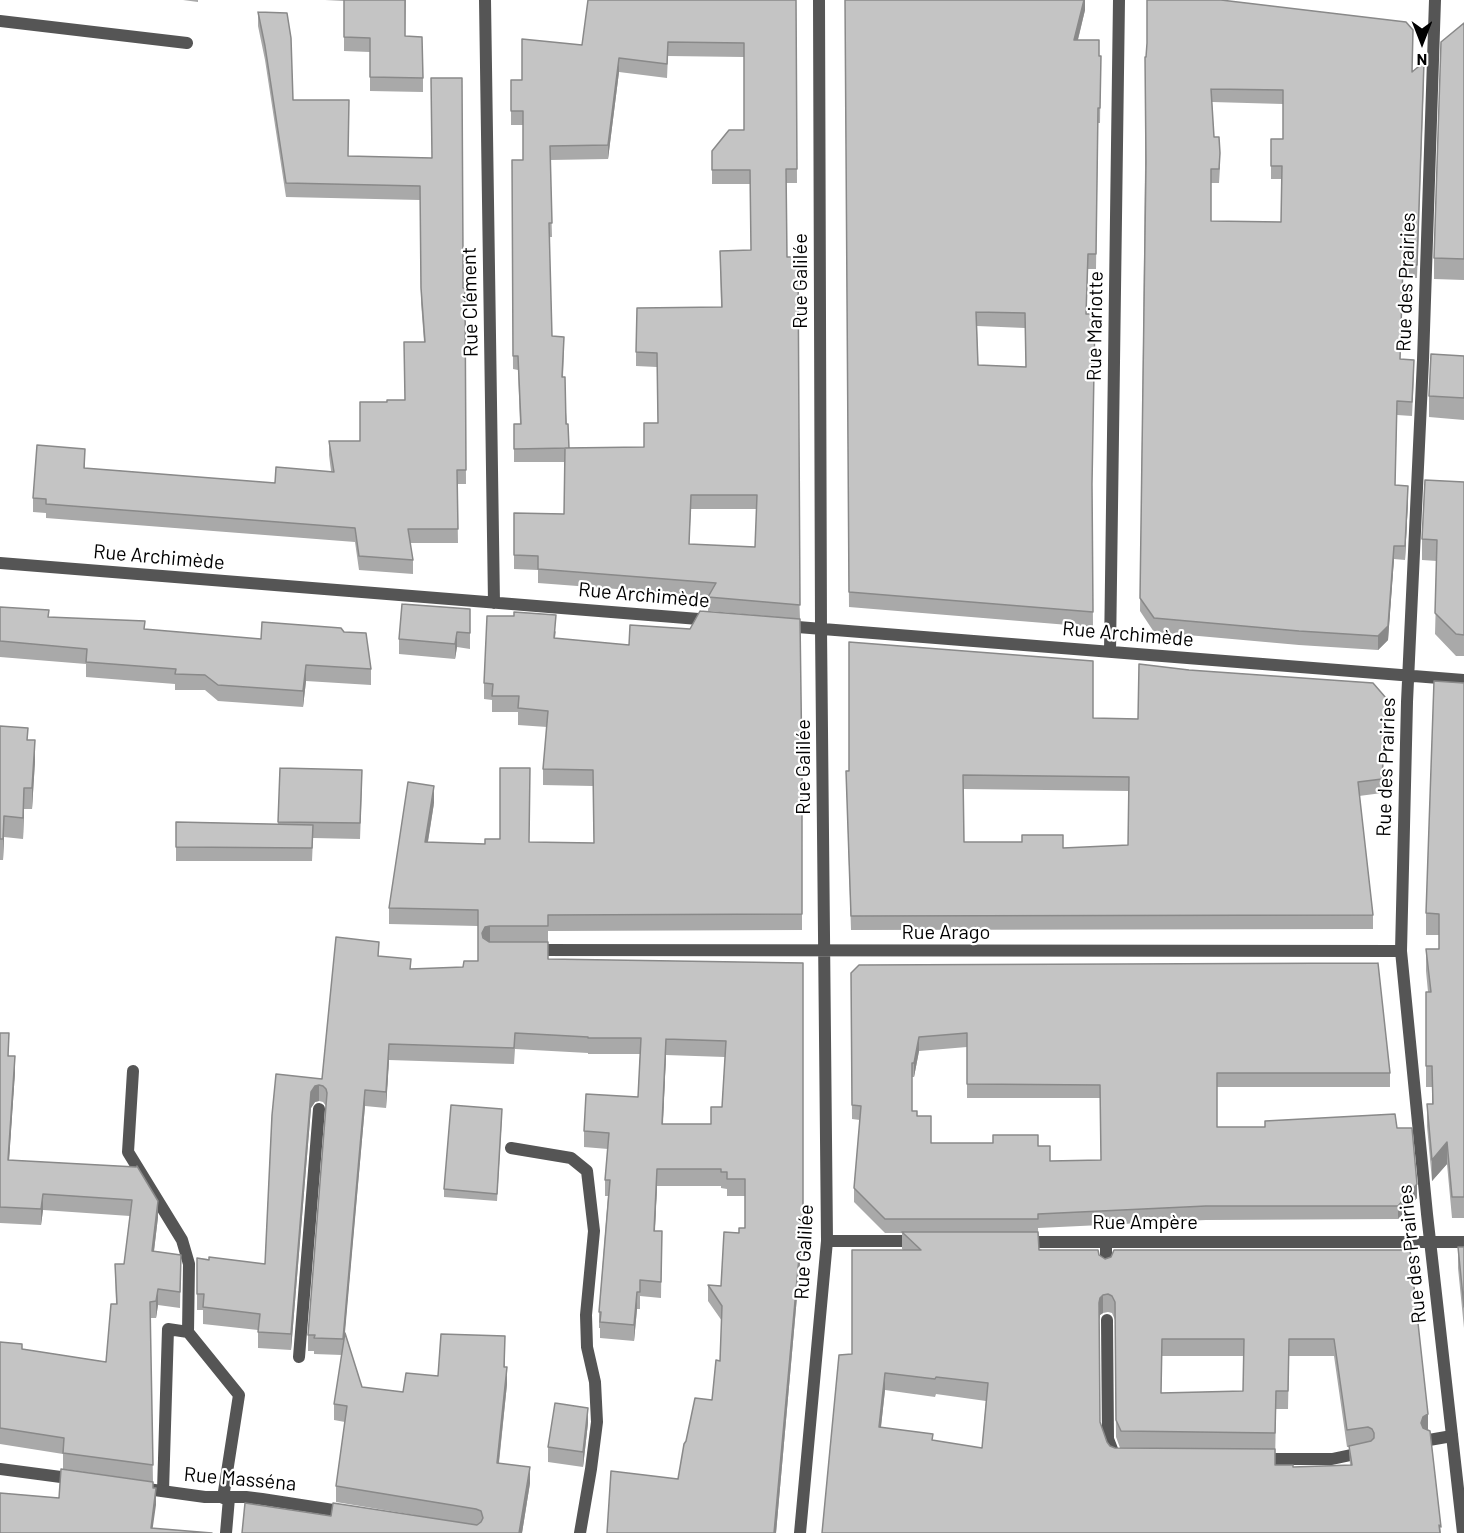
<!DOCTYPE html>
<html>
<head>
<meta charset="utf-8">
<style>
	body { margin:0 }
	#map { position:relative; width:1464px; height:1533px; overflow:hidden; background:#fff; font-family:Barlow,sans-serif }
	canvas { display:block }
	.north { position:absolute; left:1392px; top:12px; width:60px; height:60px; -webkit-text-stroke:4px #fff; paint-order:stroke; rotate:180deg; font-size:16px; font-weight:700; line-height:24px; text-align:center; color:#000 }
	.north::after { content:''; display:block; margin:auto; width:21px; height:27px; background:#000; clip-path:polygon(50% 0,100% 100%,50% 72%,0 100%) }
</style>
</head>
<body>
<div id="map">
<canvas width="1464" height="1533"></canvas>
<div class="north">N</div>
</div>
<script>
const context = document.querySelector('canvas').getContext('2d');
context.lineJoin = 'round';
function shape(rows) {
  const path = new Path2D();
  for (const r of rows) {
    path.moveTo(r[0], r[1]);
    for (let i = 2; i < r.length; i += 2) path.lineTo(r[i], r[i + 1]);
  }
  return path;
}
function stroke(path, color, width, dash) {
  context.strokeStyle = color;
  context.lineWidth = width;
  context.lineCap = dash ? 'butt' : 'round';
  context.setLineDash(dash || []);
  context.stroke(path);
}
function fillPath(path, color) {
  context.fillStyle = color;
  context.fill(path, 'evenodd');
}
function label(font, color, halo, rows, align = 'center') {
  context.font = font + ' Barlow,sans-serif';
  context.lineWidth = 4.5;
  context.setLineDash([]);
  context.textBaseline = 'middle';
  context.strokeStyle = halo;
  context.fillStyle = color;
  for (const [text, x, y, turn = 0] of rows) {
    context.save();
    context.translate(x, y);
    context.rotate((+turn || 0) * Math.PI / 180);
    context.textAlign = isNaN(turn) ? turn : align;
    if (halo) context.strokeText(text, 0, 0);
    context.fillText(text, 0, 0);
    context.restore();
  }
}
const lane = shape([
	[0,21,187,43],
	[133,1071,128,1152,182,1240,189,1264,188,1332],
	[511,1148,571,1158,587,1171,594,1231,586,1315,587,1347,595,1382,597,1422,591,1469,580,1533],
	[1106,1242,1106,1268],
	[1107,1320,1108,1439,1115,1457,1120,1457],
	[299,1357,319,1109],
	[1429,1440,1452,1436],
	[1260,1459,1332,1459,1365,1452],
	[163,1491,168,1329,188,1332,239,1395,223,1498]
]);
const street = shape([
	[485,0,494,603],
	[1435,0,1423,360,1407,702,1401,951,1427,1214,1463,1533],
	[0,563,711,620],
	[785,626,1464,680],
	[1110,652,1119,0],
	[532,950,1401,951],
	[827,1241,918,1241],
	[1023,1242,1464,1242],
	[0,1469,76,1479],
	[140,1488,205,1497,246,1497,262,1499,346,1512],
	[226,1533,229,1498],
	[800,1533,827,1241,821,629,819,0]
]);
const wall = shape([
	[183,0,198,0,198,2],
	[325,0,406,0,405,36,423,78,423,92,370,91,370,52,344,51,344,1],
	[796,0,797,183,786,183,787,257,800,619,708,611,709,596,538,583,538,570,514,569,514,513,564,514,565,462,514,462,514,424,520,424,518,370,513,369,512,160,523,160,523,125,511,125,511,80,522,80,582,45],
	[668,56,744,57,744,130,712,151,712,184,750,184,751,250,720,251,721,307,636,352,636,366,657,367,658,423,644,447,569,448,563,377,564,350,552,336,549,237,552,237,550,160,608,159,619,72,667,78],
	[691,509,757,509,755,547,689,544],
	[845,0,1085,0,1085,10,1078,40,1099,56,1101,56,1100,123,1098,123,1096,269,1088,269,1086,314,1092,495,1093,627,849,607],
	[977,326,1025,328,1026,367,978,365],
	[258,12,293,100,348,156,432,158,463,288,465,288,466,484,457,484,458,543,410,543,413,560,413,574,359,570,355,542,46,518,46,513,33,512,33,498,85,463,85,468,275,483,331,471,329,455,329,441,360,441,387,402,405,400,424,342,421,302,420,200,286,197,265,60,258,26],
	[1464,23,1464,280,1434,279,1434,258],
	[1145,57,1412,72,1424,76,1417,278,1403,278,1401,335,1400,359,1414,374,1412,416,1397,415,1395,485,1408,500,1405,560,1394,559,1388,640,1378,650,1299,645,1154,632,1140,611,1145,168],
	[1212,102,1283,104,1283,139,1271,139,1271,179,1282,179,1281,222,1211,221,1211,183,1219,183,1220,167,1214,137],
	[1464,356,1464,420,1429,417,1429,396],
	[1464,482,1464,656,1456,656,1435,634,1437,561,1422,560,1422,539],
	[0,607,49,617,145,629,371,669,371,685,306,681,303,707,218,701,205,690,175,690,175,684,86,677,86,664,0,657],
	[470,609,470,649,457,647,455,659,399,654,399,639],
	[556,631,555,638,802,770,802,930,548,931,548,959,803,963,803,1229,776,1533,607,1533,678,1479,712,1400,720,1361,722,1321,708,1301,708,1285,721,1286,739,1233,745,1228,745,1196,727,1196,727,1189,721,1188,721,1186,657,1186,655,1231,662,1231,661,1298,640,1296,640,1309,637,1309,634,1341,600,1338,600,1328,599,1328,599,1312,608,1196,605,1196,605,1180,608,1149,584,1147,584,1131,638,1097,640,1054,588,1054,588,1053,515,1049,514,1064,389,1060,386,1108,365,1106,344,1339,362,1387,403,1392,438,1376,505,1353,505,1367,507,1384,499,1463,530,1483,522,1533,331,1516,414,1515,336,1502,336,1486,345,1422,334,1420,334,1404,342,1355,314,1354,314,1351,308,1351,308,1335,326,1106,323,1102,319,1101,315,1102,311,1108,291,1350,258,1348,258,1330,203,1324,203,1310,197,1310,197,1258,265,1264,272,1115,322,1079,379,957,411,969,463,967,478,961,478,926,389,924,389,908,434,803,428,842,485,844,529,842,594,843,593,786,543,785,543,769,547,727,518,725,518,712,492,712,492,700,484,699,484,683],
	[666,1055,725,1057,722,1107,711,1124,663,1124],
	[1464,683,1464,1218,1452,1218,1447,1164,1432,1181,1427,1126,1427,1104,1432,1104,1432,1087,1426,1087,1426,992,1428,992,1426,971,1426,949,1439,949,1439,935,1426,935,1426,913],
	[1386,712,1382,793,1359,796,1373,915,1373,929,851,930,846,771,1093,718,1138,719],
	[963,789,1129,791,1128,845,1063,848,964,842],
	[0,726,28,740,35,761,32,809,24,809,23,839,4,837,3,860,0,860],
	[362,786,360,839,313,838,312,861,176,861,176,822,278,824,278,822],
	[851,973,1390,1073,1390,1087,1217,1087,1217,1127,1397,1128,1417,1198,1398,1219,1206,1220,1038,1228,1039,1250,1099,1255,1105,1259,1410,1250,1428,1430,1441,1533,822,1533,852,1354,903,1250,902,1249,902,1233,885,1233,854,1202,854,1188,860,1120,852,1119],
	[967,1047,967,1098,1100,1098,1101,1160,1050,1161,1038,1146,931,1143,917,1116,912,1111,912,1077,914,1077,919,1051],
	[1108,1312,1112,1313,1115,1320,1116,1437,1120,1448,1115,1448,1110,1446,1107,1442,1100,1422,1099,1320,1100,1315,1103,1313],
	[1162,1356,1244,1356,1243,1391,1161,1393],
	[1289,1356,1334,1356,1347,1447,1349,1447,1350,1465,1293,1467,1275,1465,1276,1409,1288,1409],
	[885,1390,935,1397,936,1394,986,1401,982,1448,933,1441,881,1427],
	[0,1033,15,1072,9,1160,136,1167,158,1217,154,1251,181,1255,180,1308,158,1305,156,1318,150,1318,153,1482,63,1469,63,1454,0,1444,0,1342,22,1349,106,1362,116,1304,115,1264,124,1264,130,1216,43,1210,41,1225,0,1223],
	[502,1117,497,1201,444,1197,444,1189],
	[1458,1247,1464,1247,1464,1328,1458,1268],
	[588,1423,583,1467,548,1462,548,1447]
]);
const shadedWall = shape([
	[1084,0,1085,0,1085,10,1074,55,1074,40],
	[619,58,619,72,608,159,608,145],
	[1403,264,1403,278,1401,335,1401,322],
	[1408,486,1408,500,1405,560,1405,546],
	[1394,546,1394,559,1388,640,1378,650,1378,636],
	[457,632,457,647,455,659,455,644],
	[306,665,306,681,303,707,303,691],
	[35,740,35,761,32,809,32,788],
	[434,786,434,803,425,859,425,842],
	[24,788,24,809,23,839,23,818],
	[4,816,4,837,3,860,3,839],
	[490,926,490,942,485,943,482,933,485,927],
	[919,1037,919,1051,914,1077,914,1063],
	[666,1039,666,1055,662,1140,662,1124],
	[389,1044,389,1060,386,1108,386,1092],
	[15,1056,15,1072,8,1176,8,1160],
	[319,1085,319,1101,315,1102,311,1108,291,1350,291,1334,311,1092,315,1086],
	[365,1090,365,1106,343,1355,343,1339],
	[1447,1142,1447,1164,1432,1181,1432,1160],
	[657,1169,657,1186,654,1247,654,1231],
	[1417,1184,1417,1198,1398,1219,1398,1206],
	[43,1194,43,1210,41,1225,41,1209],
	[158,1201,158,1217,152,1267,152,1251],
	[803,1213,803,1229,776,1533,774,1533],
	[158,1289,158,1305,156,1318,156,1301],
	[637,1292,637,1309,634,1341,634,1325],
	[1103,1295,1103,1313,1100,1315,1099,1320,1099,1303,1100,1298],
	[507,1367,507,1384,497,1479,497,1463],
	[885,1373,885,1390,879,1444,879,1427],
	[588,1408,588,1423,583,1467,583,1452],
	[1428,1414,1428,1432,1423,1434,1421,1423,1423,1417],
	[530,1467,530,1483,522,1533,519,1533],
	[156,1488,156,1505,152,1533,151,1528]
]);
const building = shape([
	[344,0,405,0,405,36,422,37,423,78,370,77,370,38,344,37,344,0],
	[588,0,796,0,797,169,786,169,787,257,798,257,800,605,708,597,716,583,538,569,538,556,514,555,514,513,564,514,565,448,644,447,644,423,658,423,657,353,636,352,637,308,722,307,720,251,751,250,750,170,712,170,712,151,729,130,744,130,744,43,668,42,667,64,619,58,608,145,550,146,552,223,549,223,552,336,564,337,562,377,565,377,566,424,568,424,569,448,514,449,514,424,521,424,518,356,513,356,512,160,523,160,523,111,511,111,511,80,522,80,522,39,582,45,588,0],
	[691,495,757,495,755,547,689,544,691,495],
	[845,0,1084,0,1074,40,1099,40,1099,56,1101,56,1100,108,1098,108,1096,254,1088,254,1086,314,1095,314,1092,484,1093,612,849,592,845,0],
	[976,312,1025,313,1026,367,978,365,976,312],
	[1147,0,1221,0,1406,22,1413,30,1412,72,1424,62,1417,265,1403,264,1400,359,1414,360,1412,402,1397,401,1395,485,1408,486,1405,546,1394,546,1388,626,1378,636,1299,631,1154,618,1140,598,1146,162,1145,57,1146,57,1147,43,1147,0],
	[1211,89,1283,90,1283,139,1271,139,1271,166,1282,166,1281,222,1211,221,1211,169,1219,169,1220,153,1219,137,1214,137,1211,89],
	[258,12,287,13,291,38,293,100,349,100,348,156,432,158,431,78,462,78,463,256,463,288,465,288,466,470,457,470,458,529,408,529,413,560,359,556,355,528,46,504,46,499,33,498,37,445,85,449,84,468,275,483,276,467,334,472,329,441,360,441,360,402,387,402,387,400,405,400,404,342,425,342,421,288,420,186,286,183,265,46,258,12],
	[1464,23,1464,259,1434,258,1441,42,1464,23],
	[1431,354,1464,356,1464,398,1429,396,1431,354],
	[1425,480,1464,482,1464,635,1456,634,1435,613,1437,540,1422,539,1425,480],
	[402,604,470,609,470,633,457,632,455,644,399,639,402,604],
	[0,607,49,610,48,617,145,621,144,629,261,639,262,622,341,628,344,632,366,633,371,669,306,665,303,691,218,685,205,675,175,674,176,669,86,662,87,649,0,641,0,607],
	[700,611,800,619,802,770,802,914,548,915,548,926,490,926,485,927,482,933,483,938,489,942,548,942,548,959,803,963,803,1213,774,1533,607,1533,611,1471,678,1479,684,1444,686,1441,695,1398,712,1400,716,1360,720,1361,722,1306,708,1285,721,1286,724,1232,739,1233,739,1228,745,1228,745,1179,727,1179,727,1172,721,1172,721,1169,657,1169,654,1231,662,1231,661,1282,640,1280,640,1292,637,1292,634,1325,600,1322,601,1312,599,1312,610,1180,605,1180,609,1133,584,1131,586,1094,638,1097,641,1038,588,1038,588,1037,515,1033,514,1048,389,1044,386,1092,365,1090,343,1339,314,1338,315,1335,308,1335,327,1093,326,1089,323,1086,319,1085,315,1086,311,1092,291,1334,258,1332,260,1314,203,1307,204,1294,197,1294,197,1258,209,1260,209,1257,265,1264,272,1115,276,1074,322,1079,336,937,379,942,378,956,411,959,410,969,463,967,464,961,478,961,478,910,389,908,408,782,434,786,425,842,485,844,485,839,500,839,500,768,530,768,529,842,594,843,593,770,543,769,548,711,518,708,519,696,492,696,493,684,484,683,487,616,514,616,514,612,556,615,554,638,629,645,630,625,690,629,700,611],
	[666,1039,726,1041,722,1107,711,1107,711,1124,662,1124,666,1039],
	[849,642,1093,661,1093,718,1138,719,1139,664,1189,670,1373,683,1386,698,1382,779,1358,782,1373,915,851,916,846,771,849,771,849,642],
	[963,775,1129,777,1128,845,1063,848,1063,835,1022,835,1022,842,964,842,963,775],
	[1434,681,1464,683,1464,1197,1452,1197,1447,1142,1432,1160,1427,1104,1433,1104,1432,1066,1426,1066,1426,992,1431,992,1426,949,1439,949,1439,914,1426,913,1434,681],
	[0,726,28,728,27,740,35,740,32,788,24,788,23,818,4,816,3,839,0,839,0,726],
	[280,768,362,770,360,823,278,822,280,768],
	[176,822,313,825,312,848,176,847,176,822],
	[1378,963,1390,1073,1217,1073,1217,1127,1265,1127,1265,1121,1395,1114,1397,1128,1412,1128,1417,1184,1398,1206,1206,1206,1038,1214,1038,1219,885,1219,854,1188,861,1106,852,1105,851,973,859,965,1378,963],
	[967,1033,967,1084,1100,1085,1101,1160,1050,1161,1050,1146,1038,1146,1038,1135,993,1135,993,1143,931,1143,931,1116,917,1116,917,1111,912,1111,912,1063,914,1063,919,1037,967,1033],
	[0,1033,9,1033,8,1056,15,1056,8,1160,136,1167,137,1166,158,1201,152,1251,181,1255,180,1292,158,1289,156,1301,150,1302,153,1465,63,1453,64,1438,0,1428,0,1342,22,1344,22,1349,106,1362,111,1304,117,1304,115,1264,124,1264,132,1200,43,1194,41,1209,0,1207,0,1033],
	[451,1105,502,1109,497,1194,444,1189,451,1105],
	[902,1232,1038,1232,1039,1250,1098,1250,1099,1255,1105,1259,1111,1257,1114,1250,1410,1250,1428,1414,1423,1417,1421,1423,1423,1428,1430,1431,1441,1527,1439,1525,1440,1533,822,1533,839,1355,852,1354,852,1250,921,1250,902,1232],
	[1108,1294,1112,1296,1115,1302,1116,1420,1121,1431,1275,1433,1276,1391,1288,1391,1289,1339,1334,1339,1347,1430,1368,1427,1372,1429,1374,1433,1374,1438,1371,1441,1349,1446,1352,1465,1293,1467,1293,1465,1275,1465,1275,1449,1115,1448,1110,1446,1107,1442,1100,1422,1099,1303,1100,1298,1103,1295,1108,1294],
	[1162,1339,1244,1339,1243,1391,1161,1393,1162,1339],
	[885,1373,935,1379,936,1377,988,1383,982,1448,932,1440,933,1434,879,1427,885,1373],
	[1458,1247,1464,1247,1464,1307,1458,1247],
	[345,1333,362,1387,403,1392,406,1373,438,1376,441,1334,505,1336,504,1367,507,1367,497,1463,530,1467,519,1533,242,1533,245,1503,331,1516,333,1503,477,1525,481,1522,483,1518,481,1511,476,1509,336,1486,347,1406,334,1404,345,1333],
	[555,1403,588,1408,583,1452,548,1447,555,1403],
	[61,1469,153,1482,153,1488,156,1488,151,1528,212,1533,0,1533,0,1493,59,1498,61,1469]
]);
const streetNames = [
	["Rue Galilée",800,281,-90],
	["Rue des Prairies",1406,282,-88],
	["Rue Clément",470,302,-91],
	["Rue Mariotte",1095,326,-89],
	["Rue Archimède",159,557,5],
	["Rue Archimède",644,595,5],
	["Rue Archimède",1128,634,5],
	["Rue Galilée",803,767,-90],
	["Rue des Prairies",1386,767,-88],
	["Rue Arago",946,932],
	["Rue Ampère",1145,1222],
	["Rue Galilée",804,1252,-87],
	["Rue des Prairies",1412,1254,-96],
	["Rue Masséna",240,1479,5]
];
stroke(lane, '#555', 12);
stroke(street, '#555', 12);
fillPath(wall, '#a9a9a9');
fillPath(shadedWall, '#898989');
fillPath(building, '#c4c4c4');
stroke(building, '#898989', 1.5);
label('20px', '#000', '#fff', streetNames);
</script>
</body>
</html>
